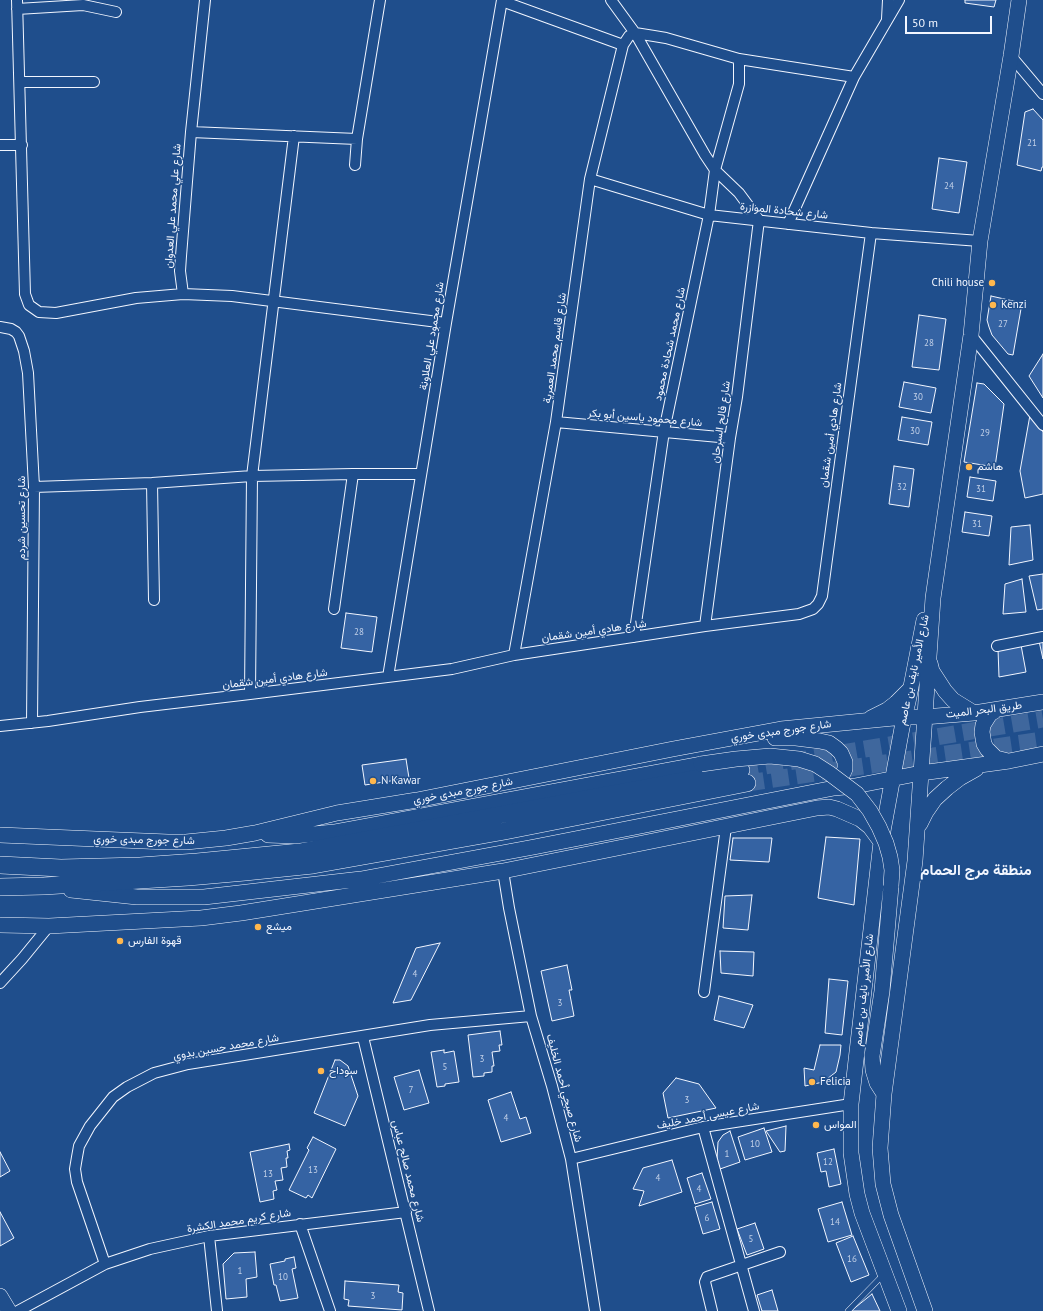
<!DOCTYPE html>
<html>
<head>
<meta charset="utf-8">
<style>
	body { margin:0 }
	#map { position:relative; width:1043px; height:1311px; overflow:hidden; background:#1f4e8c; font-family:"PT Sans",sans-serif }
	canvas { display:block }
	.scale { position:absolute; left:905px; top:16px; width:87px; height:18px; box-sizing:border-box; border:2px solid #f2f6ff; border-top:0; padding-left:5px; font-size:12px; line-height:14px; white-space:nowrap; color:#f2f6ff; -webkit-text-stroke:3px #1f4e8c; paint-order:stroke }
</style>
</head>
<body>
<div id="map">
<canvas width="1043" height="1311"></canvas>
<div class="scale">50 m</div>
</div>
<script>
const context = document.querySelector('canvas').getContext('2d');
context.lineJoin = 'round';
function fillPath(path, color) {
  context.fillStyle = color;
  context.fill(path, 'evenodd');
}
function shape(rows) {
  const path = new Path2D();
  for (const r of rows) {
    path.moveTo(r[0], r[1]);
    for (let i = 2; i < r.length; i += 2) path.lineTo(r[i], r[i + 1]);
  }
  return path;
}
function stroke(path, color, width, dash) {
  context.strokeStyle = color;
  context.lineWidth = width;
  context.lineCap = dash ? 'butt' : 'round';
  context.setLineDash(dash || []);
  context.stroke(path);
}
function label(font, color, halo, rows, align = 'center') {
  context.font = font + ' "PT Sans",Vazirmatn,sans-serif';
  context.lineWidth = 3;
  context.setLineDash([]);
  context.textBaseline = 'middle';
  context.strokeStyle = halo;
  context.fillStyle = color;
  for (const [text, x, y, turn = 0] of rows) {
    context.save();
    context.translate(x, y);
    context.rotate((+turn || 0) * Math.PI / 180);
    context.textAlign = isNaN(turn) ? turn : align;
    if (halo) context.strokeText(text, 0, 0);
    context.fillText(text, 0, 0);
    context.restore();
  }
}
const building = shape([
	[965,0,996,0,994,7,965,3,965,0],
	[1033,109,1043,120,1043,167,1042,167,1041,171,1017,165,1025,112,1033,109],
	[939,158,967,162,959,213,932,209,939,158],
	[991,296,1022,303,1013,355,1008,354,992,335,989,327,987,320,991,296],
	[919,315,946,319,939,370,912,367,919,315],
	[1043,354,1043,398,1029,376,1043,354],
	[904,382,936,388,931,413,899,407,904,382],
	[977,383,984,384,1004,404,995,467,964,462,977,383],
	[1030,415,1043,432,1043,494,1025,498,1020,471,1030,415],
	[902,417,932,422,928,445,898,440,902,417],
	[894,466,914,469,909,507,889,504,894,466],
	[970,477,996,481,993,501,967,497,970,477],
	[965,512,992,516,989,536,962,532,965,512],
	[1030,525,1033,560,1009,565,1011,527,1030,525],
	[1043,574,1043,609,1037,610,1029,576,1043,574],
	[1022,579,1026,612,1003,614,1005,584,1022,579],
	[346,613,377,617,372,652,341,648,346,613],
	[1039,641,1043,641,1043,659,1039,641],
	[1021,645,1026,672,999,677,998,649,1021,645],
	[406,759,409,778,365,785,362,765,406,759],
	[826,837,860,839,854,905,818,898,826,837],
	[733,838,772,838,769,862,730,860,733,838],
	[752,895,748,930,723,928,725,896,752,895],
	[440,943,411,1000,393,1003,416,948,440,943],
	[720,951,754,952,753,976,721,973,720,951],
	[567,965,572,990,569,990,574,1016,552,1021,541,971,567,965],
	[829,979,848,981,842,1035,825,1033,829,979],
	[719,996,753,1005,744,1028,714,1020,719,996],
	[500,1031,502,1045,499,1045,500,1051,492,1052,494,1066,492,1066,492,1072,484,1073,484,1076,473,1077,468,1035,500,1031],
	[820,1045,841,1045,840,1055,836,1072,823,1082,805,1086,804,1068,814,1070,820,1045],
	[444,1050,444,1053,454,1051,459,1082,445,1084,445,1086,437,1087,431,1052,444,1050],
	[335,1060,340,1060,348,1066,358,1096,345,1126,314,1113,335,1060],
	[419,1070,429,1103,404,1110,394,1077,419,1070],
	[676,1078,699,1084,716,1108,668,1118,663,1093,676,1078],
	[511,1092,520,1119,526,1117,531,1133,501,1142,488,1100,511,1092],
	[786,1126,785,1151,780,1152,766,1131,786,1126],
	[764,1128,772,1152,745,1160,738,1137,764,1128],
	[730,1131,740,1162,720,1169,717,1159,718,1142,723,1135,730,1131],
	[313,1137,336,1149,312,1198,308,1195,306,1198,289,1190,309,1150,307,1148,313,1137],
	[289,1144,290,1150,287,1151,288,1158,286,1158,287,1167,281,1168,283,1180,275,1181,277,1190,273,1191,274,1199,260,1202,250,1152,289,1144],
	[834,1149,841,1184,829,1187,826,1171,821,1172,817,1153,834,1149],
	[0,1152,10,1171,0,1177,0,1152],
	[672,1160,682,1192,639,1206,644,1191,633,1189,643,1168,672,1160],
	[702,1173,711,1199,695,1204,687,1178,702,1173],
	[712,1202,720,1229,703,1234,695,1207,712,1202],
	[842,1202,852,1235,828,1242,818,1209,842,1202],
	[0,1212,14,1238,0,1246,0,1212],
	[755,1223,764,1249,747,1255,737,1229,755,1223],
	[853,1236,869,1275,851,1282,836,1243,853,1236],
	[255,1252,257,1277,246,1279,247,1297,226,1299,223,1264,234,1253,255,1252],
	[294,1257,296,1268,292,1269,298,1298,280,1301,276,1285,274,1285,270,1264,285,1261,285,1259,294,1257],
	[345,1281,399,1285,398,1292,403,1293,402,1310,348,1306,349,1300,344,1299,345,1281],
	[772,1290,778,1311,762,1311,757,1295,772,1290],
	[872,1294,880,1311,851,1311,872,1294]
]);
const primaryTunnel = shape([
	[741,770,1043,719],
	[747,783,1043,740]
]);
const lane = shape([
	[848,1311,884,1274]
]);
const street = shape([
	[17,0,25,294,29,305,39,312,56,313,136,298,183,294],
	[205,0,191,132,181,256,180,271,183,294,232,296,446,323],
	[611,0,635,33,705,155,715,170,739,193,759,220,737,397,730,438,705,626],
	[502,1,623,45,629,36,635,33,654,36,666,38,739,59,854,77],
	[17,9,83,5,116,12],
	[887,19,888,0],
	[1011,56,1043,94],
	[20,82,94,82],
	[191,132,357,139],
	[0,145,22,145],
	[355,165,357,139,380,0],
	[590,179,709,215,871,233,980,241],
	[788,224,854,77,899,0],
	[0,327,11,329,16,332,19,336,24,351,28,373,34,487,32,723],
	[971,335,1043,425],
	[556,422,730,438],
	[152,483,154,600],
	[34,487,152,483,252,476,353,474,421,474],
	[334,609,353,474],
	[634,637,664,431,709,215,715,170,739,84,739,59],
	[997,646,1043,637],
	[514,655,556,422,590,179,623,45],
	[388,677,446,323,502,0],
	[250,694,252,476,294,136],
	[0,726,48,721,140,707,250,694,452,669,514,655,705,626,799,614,813,609,818,604,822,596,871,233],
	[503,871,509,908,531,1016,552,1086,571,1159,595,1311],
	[0,983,22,959,49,926],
	[704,992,726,827],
	[363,1037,429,1311],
	[703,1127,754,1311],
	[571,1159,703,1127,851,1104],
	[300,1224,330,1311],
	[209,1236,217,1311],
	[105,1264,77,1182,75,1169,77,1157,79,1146,90,1126,113,1097,127,1087,154,1073,188,1064,430,1025,531,1016],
	[18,1311,105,1264,150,1249,209,1236,406,1212],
	[712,1311,705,1282,707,1277,780,1252]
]);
const secondary = shape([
	[930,663,932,671,945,691,953,700,974,713],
	[995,711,990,714,983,725,982,732,984,744,987,749,996,758,1008,761],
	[871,718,887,710,896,703,911,688],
	[775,738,796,738,820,741,829,743,836,748,841,753,845,762,845,769,839,782,834,788],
	[920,824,926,812,935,799,947,788,960,778,976,769],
	[0,835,168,842,186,842,226,838,255,833,337,813,417,800,673,749,781,729,904,717,924,717,974,713,1043,702],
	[268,835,294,836,334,832,701,764],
	[71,890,137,897,204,897,361,879,534,847,834,788,855,786,921,773,1009,761,1043,754],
	[0,925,49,926,201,918,241,913,503,871,817,808,829,807,837,809,860,819,870,827,881,842],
	[884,1094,877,1083,873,1070,872,1056,882,991,891,886],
	[0,1296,9,1311],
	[899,1311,862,1213,857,1194,851,1153,851,1104,881,842,904,717,908,702,924,620],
	[925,1311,891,1215,883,1184,880,1148,884,1094,915,861,933,598,971,335,980,241,1011,56,1019,0]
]);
const primary = shape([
	[0,865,61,868,140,866,197,862,300,852,741,770],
	[0,887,44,886,188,877,245,872,313,865,505,831,747,783]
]);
const secondaryBridge = shape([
	[701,764,736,759,770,756,799,759,815,764,829,773,857,794,870,811,879,827,886,843,890,857,892,870,891,886]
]);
const markers = [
	[992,283,4,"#ffb74d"],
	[993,305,4,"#ffb74d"],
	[969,467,4,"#ffb74d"],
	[373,781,4,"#ffb74d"],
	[258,927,4,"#ffb74d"],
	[120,941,4,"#ffb74d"],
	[321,1071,4,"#ffb74d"],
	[812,1082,4,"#ffb74d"],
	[816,1125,4,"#ffb74d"]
];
const numberNames = [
	["21",1032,143],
	["24",949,186],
	["27",1003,324],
	["28",929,343],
	["30",918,397],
	["30",915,431],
	["29",985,433],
	["32",902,487],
	["31",981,489],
	["31",977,524],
	["28",359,632],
	["4",415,974],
	["3",560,1003],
	["3",482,1059],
	["5",445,1067],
	["7",411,1090],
	["3",687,1100],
	["4",506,1118],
	["10",755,1144],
	["1",727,1154],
	["12",828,1162],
	["13",313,1170],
	["13",268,1174],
	["4",658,1178],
	["4",699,1189],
	["6",707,1218],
	["14",835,1222],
	["5",751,1239],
	["16",852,1259],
	["1",240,1271],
	["10",283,1277],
	["3",373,1296]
];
const streetNames = [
	["شارع علي محمد علي العدوان",173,206,-86],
	["شارع شحادة الموازرة",784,211,6],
	["شارع محمود علي العلاونة",432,336,-81],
	["شارع محمد شحادة محمود",670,344,-78],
	["شارع قاسم محمد العمرية",555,348,-82],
	["شارع محمود ياسين أبو بكر",645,418,5],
	["شارع فالح السرحان",721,422,-82],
	["شارع هادي أمين شقمان",831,435,-82],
	["شارع تحسين شردم",22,518,-90],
	["شارع هادي أمين شقمان",594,631,-8],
	["شارع الأمير نايف بن عاصم",914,670,-78],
	["شارع هادي أمين شقمان",275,679,-7],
	["طريق البحر الميت",984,710,-7],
	["شارع جورج مبدى خوري",781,731,-8],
	["شارع جورج مبدى خوري",463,791,-11],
	["شارع جورج مبدى خوري",144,840,1],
	["شارع الأمير نايف بن عاصم",864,990,-84],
	["شارع محمد حسين بدوي",226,1047,-10],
	["شارع صبحي أحمد الخليف",564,1088,75],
	["شارع عيسى أحمد خليف",708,1116,-11],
	["شارع محمد صالح عباس",408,1171,76],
	["شارع كريم محمد الكشرة",239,1221,-9]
];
const poiNames = [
	["Chili house",984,283,"right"],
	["Kenzi",1001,305],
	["هاشم",977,467],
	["N Kawar",381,781],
	["ميشع",266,927],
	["قهوة الفارس",128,941],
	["سوداح",329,1071],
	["Felicia",820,1082],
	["المواس",824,1125]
];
const districtNames = [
	["منطقة مرج الحمام",976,871]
];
fillPath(building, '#3563a3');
stroke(building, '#f2f6ff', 1);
stroke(primaryTunnel, '#3f679d', 17, [17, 8]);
stroke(lane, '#f2f6ff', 6);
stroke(street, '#f2f6ff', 12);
stroke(secondary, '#f2f6ff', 16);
stroke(primary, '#f2f6ff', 18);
stroke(lane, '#1f4e8c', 5);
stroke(street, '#1f4e8c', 10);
stroke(secondary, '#1f4e8c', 15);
stroke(primary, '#1f4e8c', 17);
stroke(secondaryBridge, '#f2f6ff', 16, []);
stroke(secondaryBridge, '#1f4e8c', 15);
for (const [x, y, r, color] of markers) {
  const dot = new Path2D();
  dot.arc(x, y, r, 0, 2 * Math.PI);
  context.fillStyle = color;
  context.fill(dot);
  stroke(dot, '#1f4e8c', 1.5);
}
label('9px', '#c3d1e8', null, numberNames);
label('11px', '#f2f6ff', '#1f4e8c', streetNames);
label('11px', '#f2f6ff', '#1f4e8c', poiNames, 'left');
label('bold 15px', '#f2f6ff', '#1f4e8c', districtNames);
</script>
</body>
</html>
